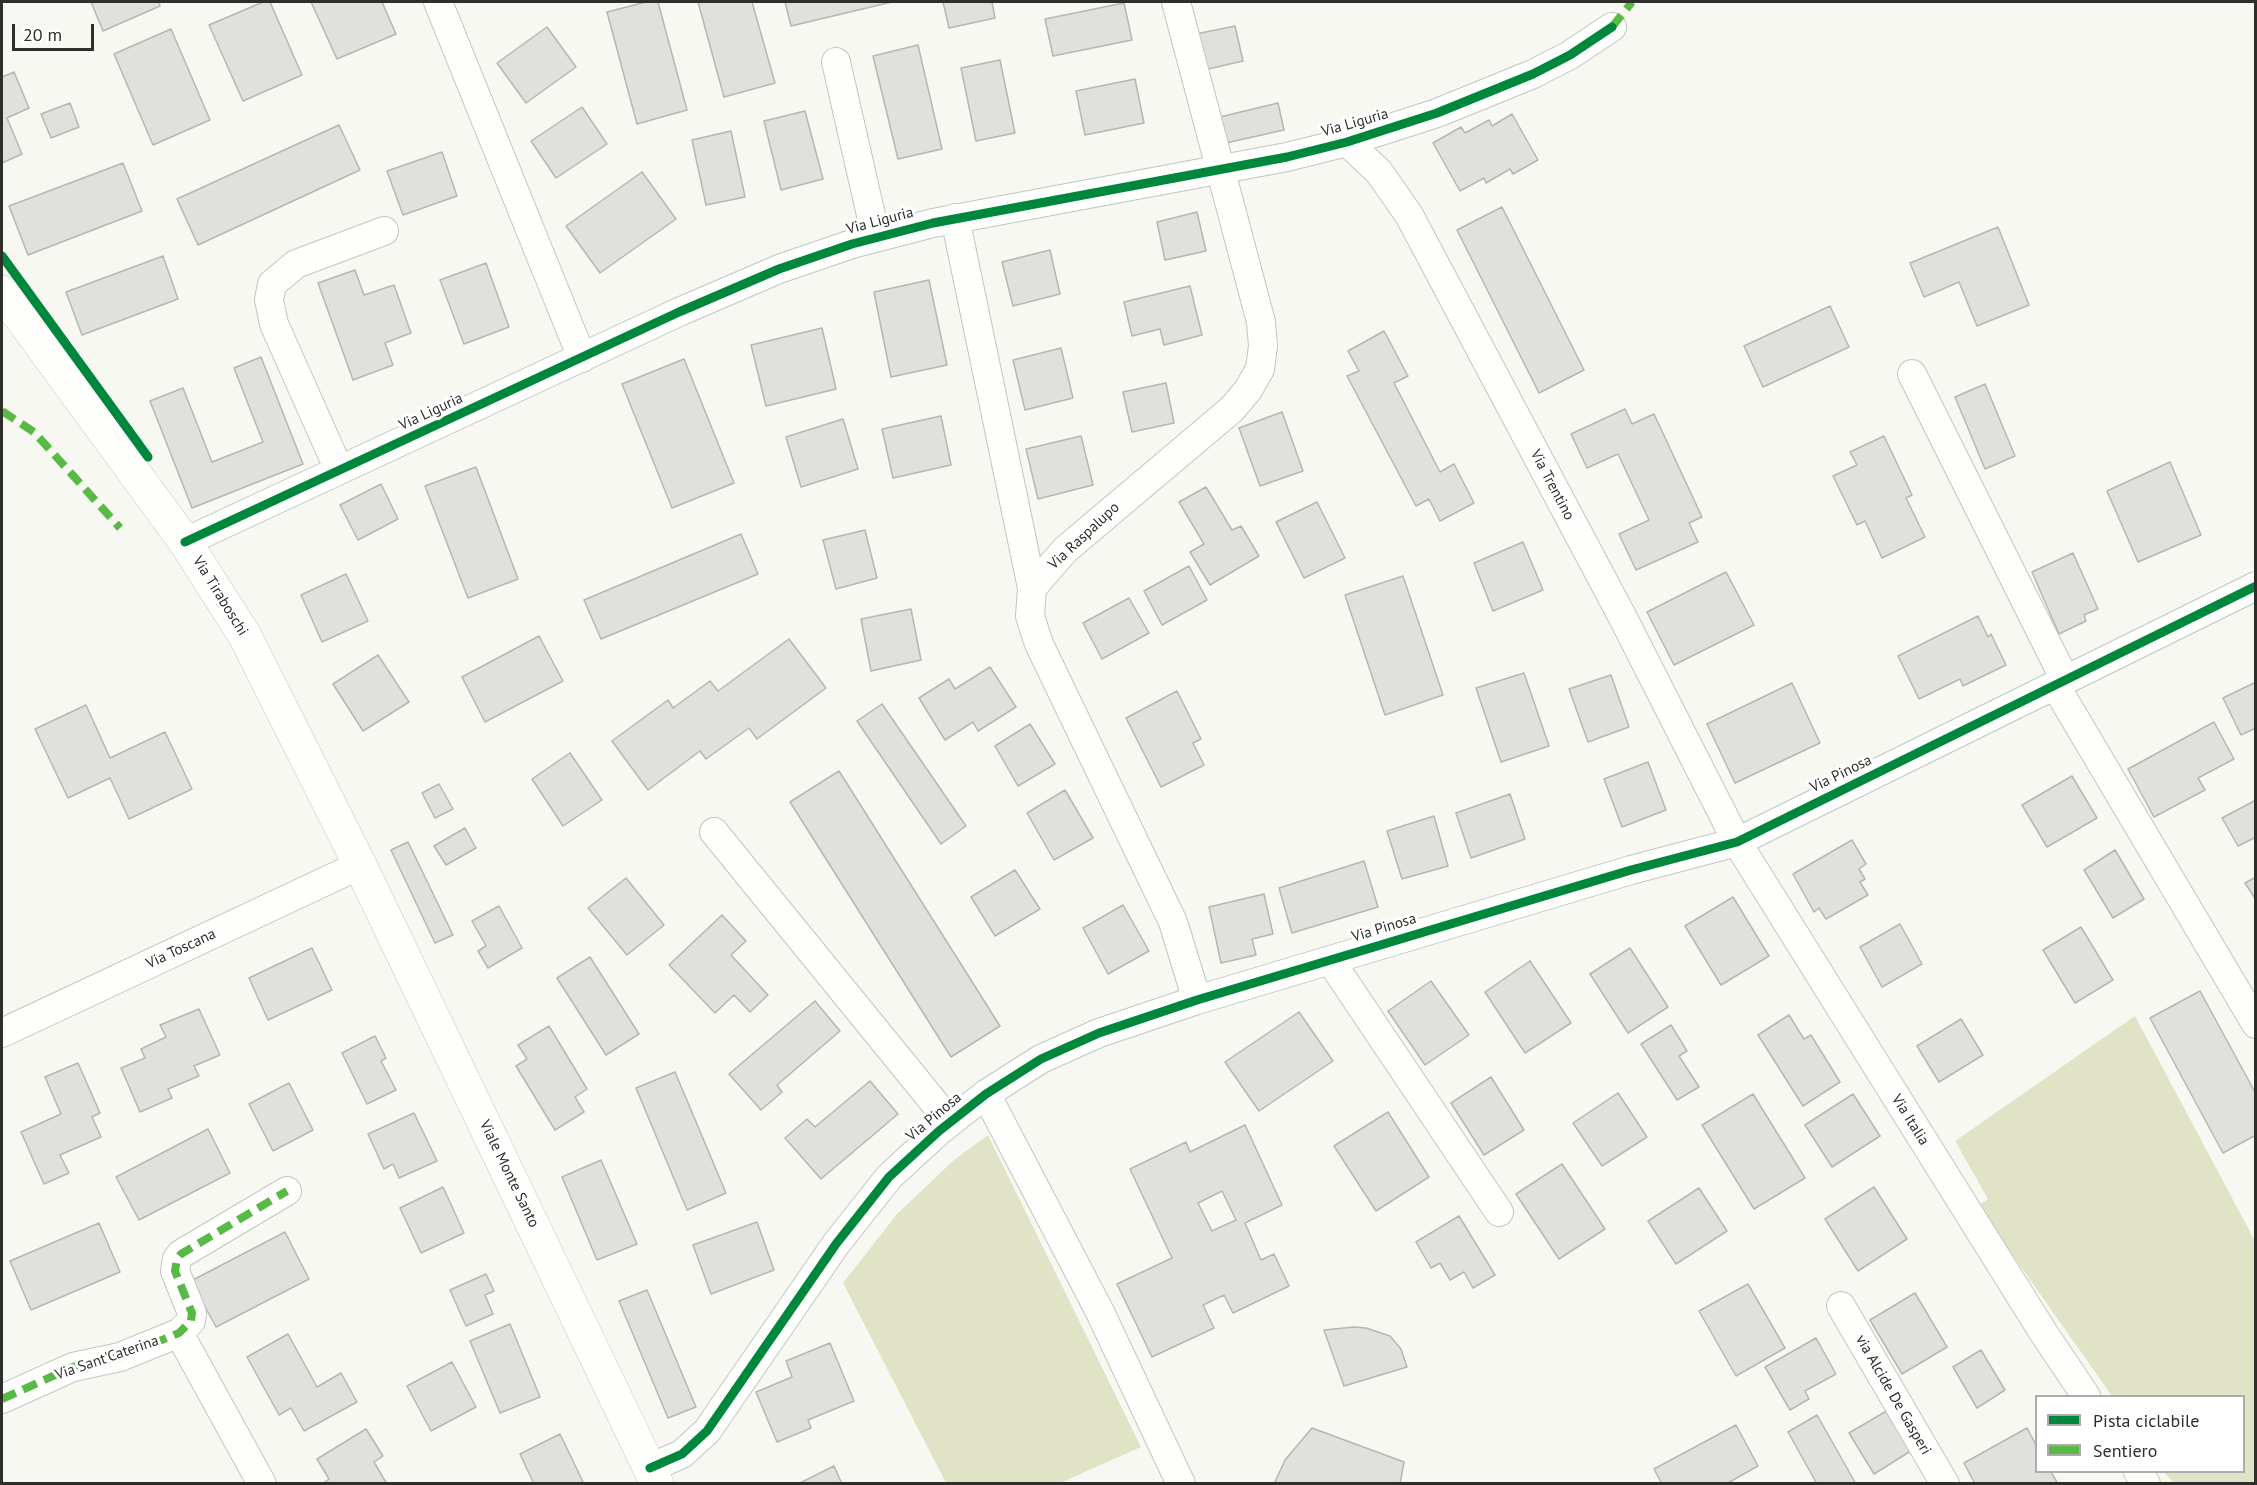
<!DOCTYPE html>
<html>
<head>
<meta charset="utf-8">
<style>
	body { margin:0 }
	#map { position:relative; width:2257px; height:1485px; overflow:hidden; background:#f8f8f2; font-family:"PT Sans",sans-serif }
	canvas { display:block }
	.frame { position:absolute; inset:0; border:3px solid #2e2e2a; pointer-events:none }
	.legend { position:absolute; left:2035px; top:1395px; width:210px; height:78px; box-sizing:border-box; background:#fff; border:2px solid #ababaa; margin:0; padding:8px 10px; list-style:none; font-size:18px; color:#2e2e2a }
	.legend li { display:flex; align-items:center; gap:12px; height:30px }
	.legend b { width:30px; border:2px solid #ababaa }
	.scale { position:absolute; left:12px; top:24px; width:82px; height:27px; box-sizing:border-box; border:3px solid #2e2e2a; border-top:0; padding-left:8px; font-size:18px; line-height:21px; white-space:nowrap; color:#2e2e2a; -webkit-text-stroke:4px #fff; paint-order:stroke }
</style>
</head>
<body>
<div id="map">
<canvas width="2257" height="1485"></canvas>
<div class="frame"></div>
<ul class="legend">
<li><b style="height:8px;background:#00873e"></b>Pista ciclabile</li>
<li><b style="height:8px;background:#58b947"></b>Sentiero</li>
</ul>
<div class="scale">20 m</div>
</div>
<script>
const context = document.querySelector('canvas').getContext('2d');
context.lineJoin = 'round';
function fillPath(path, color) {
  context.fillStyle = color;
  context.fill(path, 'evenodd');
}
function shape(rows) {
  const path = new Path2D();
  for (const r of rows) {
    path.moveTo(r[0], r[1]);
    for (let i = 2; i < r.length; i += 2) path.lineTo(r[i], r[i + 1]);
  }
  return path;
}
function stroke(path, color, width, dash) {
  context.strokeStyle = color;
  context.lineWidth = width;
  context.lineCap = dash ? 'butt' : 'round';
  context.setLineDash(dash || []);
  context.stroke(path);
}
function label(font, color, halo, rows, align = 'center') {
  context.font = font + ' "PT Sans",sans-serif';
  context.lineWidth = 6;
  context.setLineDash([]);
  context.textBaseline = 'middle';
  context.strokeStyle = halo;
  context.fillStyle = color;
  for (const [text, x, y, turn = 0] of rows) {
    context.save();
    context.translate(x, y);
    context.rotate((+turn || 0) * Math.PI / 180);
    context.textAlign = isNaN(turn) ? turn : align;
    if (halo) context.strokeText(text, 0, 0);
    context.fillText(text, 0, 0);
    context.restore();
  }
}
const green = shape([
	[2135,1016,2255,1241,2255,1483,2173,1483,2164,1472,2244,1472,2244,1396,2112,1396,1978,1206,1988,1199,1955,1141],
	[988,1135,1141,1447,1060,1483,946,1483,843,1283,897,1214,954,1160]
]);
const building = shape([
	[91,2,159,2,160,6,103,31,91,2],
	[263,2,270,2,302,75,243,101,209,25,263,2],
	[311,2,382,2,396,34,337,59,311,2],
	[646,2,658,2,687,110,637,124,607,12,646,2],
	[698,2,752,2,775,83,724,97,698,2],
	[785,2,892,2,791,26,785,2],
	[943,2,992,2,995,18,949,28,943,2],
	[1124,3,1132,40,1053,56,1045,19,1124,3],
	[1235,26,1243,61,1204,70,1196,34,1235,26],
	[547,27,576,67,526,103,497,63,547,27],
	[171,29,210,120,153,145,114,54,171,29],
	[918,45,942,149,898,159,873,56,918,45],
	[1000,60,1015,133,976,141,961,68,1000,60],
	[14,72,29,108,7,118,22,154,2,163,2,77,14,72],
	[1135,79,1144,123,1085,135,1076,91,1135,79],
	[70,103,79,127,51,138,41,114,70,103],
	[1278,103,1284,130,1226,143,1220,117,1278,103],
	[582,107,607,144,556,178,531,141,582,107],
	[805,111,823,179,781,190,764,121,805,111],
	[1512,114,1538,160,1513,174,1510,169,1486,183,1484,178,1460,191,1433,143,1461,127,1465,133,1489,120,1492,126,1512,114],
	[339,125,360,170,198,245,177,199,339,125],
	[731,131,745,197,706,205,692,140,731,131],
	[442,152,457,196,403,215,387,171,442,152],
	[123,163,142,211,28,255,9,206,123,163],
	[642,172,676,219,600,273,566,226,642,172],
	[1502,207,1584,370,1539,393,1457,230,1502,207],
	[1197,212,1206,251,1165,260,1157,222,1197,212],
	[1998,227,2029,305,1977,326,1959,282,1924,297,1910,263,1998,227],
	[1050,250,1060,294,1013,306,1002,262,1050,250],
	[163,256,178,299,82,335,66,292,163,256],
	[486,263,509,327,464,344,440,280,486,263],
	[355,270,364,295,394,285,411,333,385,343,393,365,353,380,318,283,355,270],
	[929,280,947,365,891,377,874,292,929,280],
	[1190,286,1202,335,1164,345,1160,329,1132,336,1124,302,1190,286],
	[1830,306,1849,347,1763,387,1744,346,1830,306],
	[822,328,836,389,766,406,751,345,822,328],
	[1384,331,1408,376,1394,383,1440,472,1454,464,1474,503,1440,521,1429,499,1416,506,1347,376,1359,371,1348,351,1384,331],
	[1061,348,1073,398,1025,410,1013,360,1061,348],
	[261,357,303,464,192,508,150,401,183,388,212,462,263,442,234,368,261,357],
	[684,359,734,483,672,508,622,384,684,359],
	[1166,383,1174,423,1132,432,1123,392,1166,383],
	[1985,384,2015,456,1985,469,1955,397,1985,384],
	[1625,409,1632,424,1654,414,1702,517,1689,523,1698,542,1636,570,1619,534,1649,520,1618,454,1587,468,1571,434,1625,409],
	[1282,412,1303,471,1260,486,1239,428,1282,412],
	[941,416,951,465,893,478,882,429,941,416],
	[843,419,858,469,801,487,786,437,843,419],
	[1081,436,1093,485,1038,499,1026,449,1081,436],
	[1884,436,1912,495,1906,498,1925,537,1882,558,1865,521,1857,525,1833,476,1857,465,1850,452,1884,436],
	[2170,462,2201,535,2138,562,2107,491,2170,462],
	[476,467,518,579,468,598,425,486,476,467],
	[381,484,398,519,358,540,340,505,381,484],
	[1206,487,1232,530,1241,526,1259,556,1210,585,1190,552,1204,544,1179,502,1206,487],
	[1317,502,1345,558,1304,578,1276,522,1317,502],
	[865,530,877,578,836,589,823,540,865,530],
	[741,534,758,574,601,639,584,600,741,534],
	[1523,542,1543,590,1493,611,1474,563,1523,542],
	[2073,553,2098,609,2084,615,2086,621,2059,634,2032,572,2073,553],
	[1189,566,1207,600,1162,625,1144,591,1189,566],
	[1726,572,1754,625,1674,665,1647,612,1726,572],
	[346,574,368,621,322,642,301,595,346,574],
	[1403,576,1443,695,1385,715,1345,595,1403,576],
	[1129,598,1149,633,1102,659,1083,623,1129,598],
	[911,609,921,660,871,671,861,619,911,609],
	[1978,616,1988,637,1991,634,2006,665,1963,686,1960,679,1919,699,1898,656,1978,616],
	[539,636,563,681,485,722,462,677,539,636],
	[789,639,826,688,757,739,749,728,706,759,700,751,648,790,612,741,668,700,673,708,710,681,718,691,789,639],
	[378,655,409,702,363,731,333,684,378,655],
	[990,667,1016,707,978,731,973,722,945,740,919,698,949,679,955,689,990,667],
	[1524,673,1549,746,1501,762,1476,688,1524,673],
	[1611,675,1629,727,1588,742,1569,689,1611,675],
	[2256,682,2256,728,2241,735,2223,698,2256,682],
	[1792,683,1820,743,1735,783,1707,724,1792,683],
	[1177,691,1201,739,1193,743,1204,765,1161,787,1126,718,1177,691],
	[882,704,966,826,941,844,857,721,882,704],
	[86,705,110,758,165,732,192,789,129,819,110,778,68,798,35,729,86,705],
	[2214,722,2234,759,2198,778,2205,790,2154,817,2128,769,2214,722],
	[1030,724,1055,764,1018,786,995,746,1030,724],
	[570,753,602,800,563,826,532,779,570,753],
	[1648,762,1666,810,1622,827,1604,779,1648,762],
	[839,771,1000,1026,951,1057,790,802,839,771],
	[2072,776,2097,818,2047,847,2022,805,2072,776],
	[439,784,453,809,435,818,422,793,439,784],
	[1065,790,1093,838,1054,860,1027,813,1065,790],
	[1510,794,1525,839,1471,858,1456,813,1510,794],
	[2256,800,2256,837,2238,846,2222,818,2256,800],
	[1434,816,1448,866,1402,879,1387,831,1434,816],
	[465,828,476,848,446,865,434,846,465,828],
	[1852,840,1866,864,1859,869,1865,879,1860,882,1868,895,1826,919,1819,908,1814,912,1793,874,1852,840],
	[408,842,453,935,435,943,391,850,408,842],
	[2115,850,2144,899,2113,918,2084,870,2115,850],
	[1364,861,1378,907,1292,933,1279,888,1364,861],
	[1015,870,1040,909,995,936,971,897,1015,870],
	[2256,877,2256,900,2245,883,2256,877],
	[626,878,664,925,627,955,588,908,626,878],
	[1264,894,1273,934,1252,939,1256,955,1221,963,1209,907,1264,894],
	[1733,897,1769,956,1721,985,1685,926,1733,897],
	[1123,905,1149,951,1108,974,1083,928,1123,905],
	[499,906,522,948,488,968,478,951,486,946,472,921,499,906],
	[722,915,746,941,731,955,768,995,750,1012,734,995,715,1013,669,965,722,915],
	[1900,924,1922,964,1882,987,1860,947,1900,924],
	[2081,927,2113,980,2075,1003,2043,950,2081,927],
	[312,948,332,990,268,1020,249,978,312,948],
	[1630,948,1668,1007,1628,1033,1590,974,1630,948],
	[590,957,639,1034,606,1055,557,978,590,957],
	[1530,961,1571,1023,1525,1053,1485,992,1530,961],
	[1431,981,1469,1035,1425,1065,1388,1011,1431,981],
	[2200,991,2256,1094,2256,1135,2223,1153,2150,1018,2200,991],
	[815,1001,840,1031,777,1085,782,1092,761,1110,729,1074,815,1001],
	[199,1009,220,1055,194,1066,199,1076,168,1089,172,1098,140,1112,121,1068,145,1058,141,1049,166,1037,160,1025,199,1009],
	[1299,1012,1333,1061,1259,1111,1225,1062,1299,1012],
	[1789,1015,1804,1039,1811,1035,1840,1082,1803,1106,1758,1035,1789,1015],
	[1961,1019,1983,1055,1939,1082,1917,1046,1961,1019],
	[1671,1025,1687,1051,1679,1056,1699,1087,1677,1100,1641,1044,1671,1025],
	[549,1026,587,1089,575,1097,584,1112,555,1130,516,1066,527,1059,518,1045,549,1026],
	[375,1036,386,1058,381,1061,396,1090,367,1104,342,1053,375,1036],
	[78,1063,100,1113,92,1117,101,1137,60,1155,69,1173,44,1184,21,1132,61,1114,45,1077,78,1063],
	[675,1072,726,1193,687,1210,636,1088,675,1072],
	[1491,1077,1524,1130,1484,1155,1451,1103,1491,1077],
	[870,1081,898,1114,821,1179,785,1138,807,1119,815,1127,870,1081],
	[289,1083,313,1130,273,1151,249,1104,289,1083],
	[1618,1093,1647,1137,1602,1166,1573,1123,1618,1093],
	[1753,1094,1805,1178,1754,1209,1702,1125,1753,1094],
	[1853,1094,1880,1136,1832,1167,1805,1125,1853,1094],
	[1388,1112,1429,1177,1376,1211,1334,1146,1388,1112],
	[414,1113,437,1161,399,1178,393,1164,384,1169,368,1134,414,1113],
	[1245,1125,1282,1205,1245,1223,1261,1260,1274,1254,1289,1286,1233,1313,1224,1295,1203,1305,1214,1328,1152,1357,1117,1284,1172,1258,1130,1169,1186,1142,1190,1152,1245,1125],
	[1222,1191,1236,1220,1212,1231,1198,1203,1222,1191],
	[208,1129,230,1173,139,1220,116,1177,208,1129],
	[601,1160,637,1244,597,1260,562,1177,601,1160],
	[1562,1164,1605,1229,1559,1259,1516,1194,1562,1164],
	[443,1187,464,1233,421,1253,400,1208,443,1187],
	[1874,1187,1907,1239,1858,1271,1825,1219,1874,1187],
	[1699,1188,1727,1231,1676,1264,1648,1221,1699,1188],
	[1459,1216,1495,1275,1473,1288,1464,1272,1450,1280,1440,1263,1431,1268,1416,1242,1459,1216],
	[757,1222,774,1270,711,1294,693,1245,757,1222],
	[99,1223,120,1272,31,1310,10,1261,99,1223],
	[285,1232,309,1279,216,1327,191,1281,285,1232],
	[486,1274,494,1291,485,1295,493,1314,466,1326,450,1290,486,1274],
	[1748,1284,1785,1348,1736,1376,1699,1311,1748,1284],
	[647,1290,696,1407,668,1418,619,1301,647,1290],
	[1915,1293,1947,1347,1902,1374,1870,1320,1915,1293],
	[510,1324,540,1397,500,1413,470,1341,510,1324],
	[1354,1327,1366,1328,1390,1336,1401,1349,1407,1367,1344,1386,1324,1330,1354,1327],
	[288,1334,317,1387,341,1373,357,1402,304,1431,291,1408,279,1415,247,1357,288,1334],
	[1816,1338,1836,1374,1805,1391,1809,1399,1790,1410,1765,1367,1816,1338],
	[830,1343,854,1401,808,1420,811,1428,777,1442,756,1392,792,1377,786,1361,830,1343],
	[1981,1350,2005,1390,1977,1408,1953,1367,1981,1350],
	[452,1362,476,1407,431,1431,407,1386,452,1362],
	[1890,1409,1914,1449,1874,1474,1849,1433,1890,1409],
	[1817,1415,1856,1484,1817,1484,1788,1432,1817,1415],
	[1736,1425,1758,1466,1726,1484,1662,1484,1654,1469,1736,1425],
	[1312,1428,1404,1462,1400,1484,1274,1484,1285,1460,1312,1428],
	[2027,1428,2036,1445,2036,1472,2051,1472,2058,1484,1975,1484,1964,1463,2027,1428],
	[366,1429,383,1456,374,1462,387,1484,322,1484,329,1479,317,1459,366,1429],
	[560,1434,584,1484,534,1484,520,1454,560,1434],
	[834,1466,842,1484,798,1484,834,1466]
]);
const street = shape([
	[438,2,582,358],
	[1176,2,1261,322,1263,346,1260,369,1248,390,1232,409,1065,550,1032,588,1030,616,1039,644,1173,922,1197,1000],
	[836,62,876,237],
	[1347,142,1379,172,1409,215,1623,618,1737,842,2043,1332,2086,1396],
	[955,218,1032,588],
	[1912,374,2065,680],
	[339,470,274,324,269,300,272,284,296,264,384,231],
	[185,542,679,312,779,269,852,244,933,223,1287,157,1347,142,1437,113,1533,74,1570,55,1612,27],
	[2055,685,2256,1024],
	[714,832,950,1122],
	[1330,960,1499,1212],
	[2,1033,360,865],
	[986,1094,1100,1312,1181,1484],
	[1841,1306,1945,1484],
	[179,1333,262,1484],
	[2,1399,73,1367,120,1357,179,1333,191,1321,192,1313,175,1271,177,1259,181,1254,287,1191],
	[650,1468,682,1454,707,1431,836,1244,889,1177,939,1131,986,1094,1041,1059,1099,1033,1197,1000,1631,870,1737,842,2256,586],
	[2138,1472,2146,1484]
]);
const secondary = shape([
	[2,292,185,542,245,636,360,865,657,1484]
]);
const quiet = shape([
	[1612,27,1632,2],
	[2,411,34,432,120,528],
	[2,1399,73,1367,120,1357,179,1333,191,1321,192,1313,175,1271,177,1259,181,1254,287,1191]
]);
const cycleway = shape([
	[2,256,148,457],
	[185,542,679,312,779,269,852,244,933,223,1287,157,1347,142,1437,113,1533,74,1570,55,1612,27],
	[650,1468,682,1454,707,1431,836,1244,889,1177,939,1131,986,1094,1041,1059,1099,1033,1197,1000,1631,870,1737,842,2256,586]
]);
const streetNames = [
	["Via Liguria",1355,123,-16],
	["Via Liguria",880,221,-15],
	["Via Liguria",431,412,-25],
	["Via Trentino",1552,485,62],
	["Via Raspalupo",1084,536,-43],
	["Via Tiraboschi",220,596,58],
	["Via Pinosa",1841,774,-26],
	["Via Pinosa",1384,928,-17],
	["Via Toscana",181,949,-25],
	["Via Pinosa",934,1117,-40],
	["Via Italia",1910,1120,58],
	["Viale Monte Santo",509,1174,64],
	["Via Sant'Caterina",107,1358,-19],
	["via Alcide De Gasperi",1893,1395,60]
];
fillPath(green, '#e1e3c7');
fillPath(building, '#e0e1dc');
stroke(building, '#b6b6b2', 1.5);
stroke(street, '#c4c5c0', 30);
stroke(secondary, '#c4c5c0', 34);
stroke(street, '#fefefd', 28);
stroke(secondary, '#fefefd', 33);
stroke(quiet, '#58b947', 8, [15, 8]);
stroke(cycleway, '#00873e', 9);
label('15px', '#2e2e2a', '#fff', streetNames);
</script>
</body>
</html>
